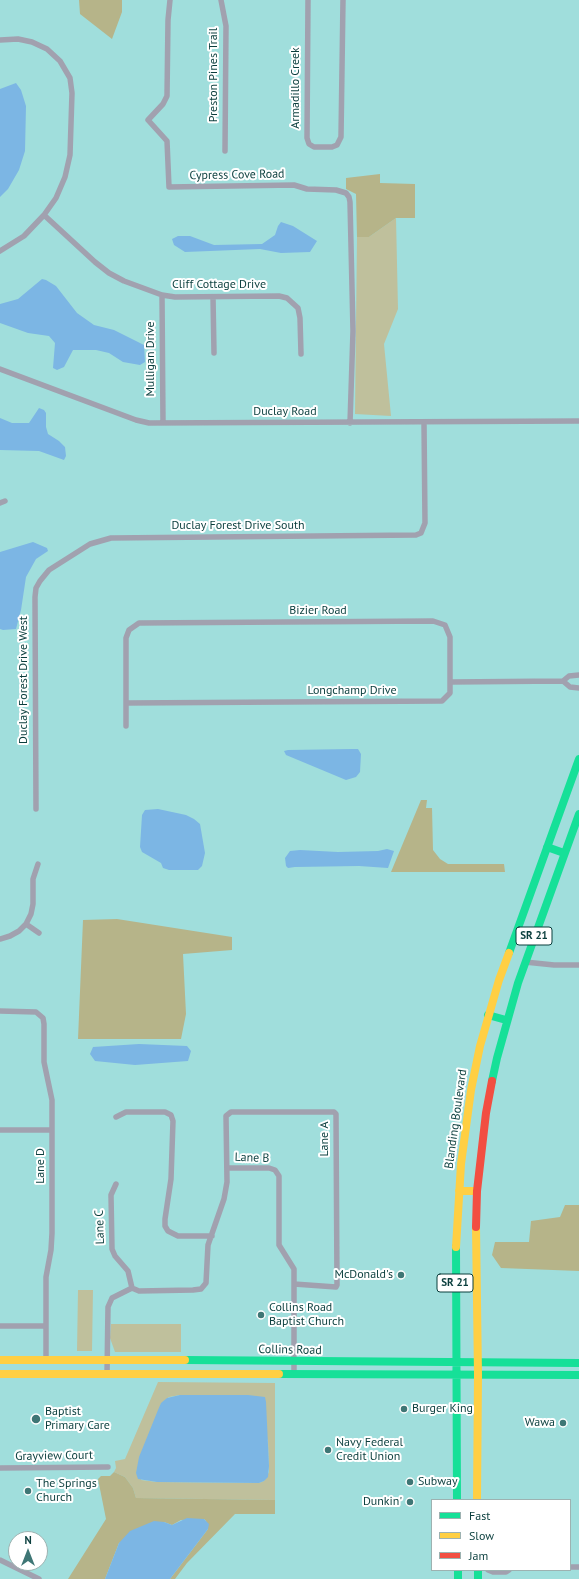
<!DOCTYPE html>
<html>
<head>
<meta charset="utf-8">
<style>
	body { margin:0 }
	#map { position:relative; width:579px; height:1579px; overflow:hidden; background:#a0dedc; font-family:"PT Sans",sans-serif }
	canvas { display:block }
	.legend { position:absolute; left:431px; top:1499px; width:140px; height:72px; box-sizing:border-box; background:#fff; border:1px solid #9db2b1; margin:0; padding:5px 7px; list-style:none; font-size:12px; color:#0a3e3d }
	.legend li { display:flex; align-items:center; gap:8px; height:20px }
	.legend b { width:20px; border:1px solid #9db2b1 }
	.north { position:absolute; left:8px; top:1531px; width:40px; height:40px; box-sizing:border-box; background:#fff; border:1px solid #9db2b1; border-radius:50%; rotate:0deg; font-size:11px; font-weight:700; line-height:16px; text-align:center; color:#0a3e3d }
	.north::after { content:''; display:block; margin:auto; width:14px; height:18px; background:#3e7675; clip-path:polygon(50% 0,100% 100%,50% 72%,0 100%) }
</style>
</head>
<body>
<div id="map">
<canvas width="579" height="1579"></canvas>
<ul class="legend">
<li><b style="height:5px;background:#16e098"></b>Fast</li>
<li><b style="height:5px;background:#ffcf43"></b>Slow</li>
<li><b style="height:5px;background:#f24e42"></b>Jam</li>
</ul>
<div class="north">N</div>
</div>
<script>
const context = document.querySelector('canvas').getContext('2d');
context.lineJoin = 'round';
function fillPath(path, color) {
  context.fillStyle = color;
  context.fill(path, 'evenodd');
}
function shape(rows) {
  const path = new Path2D();
  for (const r of rows) {
    path.moveTo(r[0], r[1]);
    for (let i = 2; i < r.length; i += 2) path.lineTo(r[i], r[i + 1]);
  }
  return path;
}
function stroke(path, color, width, dash) {
  context.strokeStyle = color;
  context.lineWidth = width;
  context.lineCap = dash ? 'butt' : 'round';
  context.setLineDash(dash || []);
  context.stroke(path);
}
function label(font, color, halo, rows, align = 'center') {
  context.font = font + ' "PT Sans",sans-serif';
  context.lineWidth = 4;
  context.setLineDash([]);
  context.textBaseline = 'middle';
  context.strokeStyle = halo;
  context.fillStyle = color;
  for (const [text, x, y, turn = 0] of rows) {
    context.save();
    context.translate(x, y);
    context.rotate((+turn || 0) * Math.PI / 180);
    context.textAlign = isNaN(turn) ? turn : align;
    if (halo) context.strokeText(text, 0, 0);
    context.fillText(text, 0, 0);
    context.restore();
  }
}
const green = shape([
	[396,218,398,309,384,344,391,416,355,414,357,237,369,237],
	[78,1290,93,1290,92,1351,77,1351],
	[111,1324,181,1324,181,1352,115,1352,110,1338],
	[158,1382,275,1383,275,1500,136,1498,133,1488,125,1477,114,1472,116,1468,115,1461,125,1459],
	[180,1395,248,1395,268,1441,269,1472,264,1481,259,1483,157,1482,141,1480,161,1404,169,1397]
]);
const forest = shape([
	[79,0,122,0,122,12,112,39,80,14],
	[380,174,380,183,415,184,415,218,396,218,369,237,357,237,356,194,346,189,346,178],
	[421,800,427,800,426,808,432,808,433,850,440,859,448,864,504,864,505,872,391,872],
	[117,919,232,937,232,950,183,954,186,1014,181,1039,78,1039,83,920],
	[565,1205,579,1205,579,1271,501,1268,492,1255,495,1242,529,1242,531,1221,560,1217],
	[114,1472,125,1477,133,1488,136,1498,275,1500,275,1514,235,1514,187,1563,175,1579,170,1579,208,1529,206,1521,204,1519,181,1520,172,1525,164,1522,119,1543,105,1579,68,1579,106,1519,98,1479,101,1476,110,1476]
]);
const water = shape([
	[16,83,21,90,26,106,25,151,19,170,8,189,0,197,0,89],
	[281,222,293,226,317,241,310,252,281,253,260,249,185,252,174,245,172,239,178,236,190,236,214,245,262,244,275,235,278,226],
	[42,279,46,280,56,286,77,313,94,325,114,330,144,345,145,362,140,365,123,362,109,353,96,350,73,350,64,367,57,370,53,368,55,343,49,336,28,333,0,323,0,304,18,299],
	[39,408,44,410,46,413,46,427,48,434,59,441,65,447,66,456,64,460,39,451,0,450,0,418,12,423,29,423],
	[33,542,47,548,48,551,36,559,26,577,21,610,16,629,3,630,0,629,0,552],
	[352,749,358,749,361,754,360,772,356,777,346,780,286,755,284,751,288,750],
	[158,809,186,815,194,819,200,824,205,853,202,866,198,870,169,870,163,868,161,863,142,852,140,847,142,815,145,810],
	[387,849,394,851,388,868,359,866,295,867,288,868,286,866,285,858,290,851,300,850,338,852,378,851],
	[139,1044,187,1046,191,1051,188,1061,135,1065,95,1061,90,1054,93,1047],
	[180,1395,248,1395,265,1397,266,1402,269,1466,268,1477,264,1481,259,1483,157,1482,138,1479,136,1473,139,1457,158,1410,161,1403,167,1398],
	[187,1518,204,1519,209,1524,208,1529,170,1579,105,1579,119,1543,130,1531,154,1521,164,1522,172,1525]
]);
const street = shape([
	[170,0,168,20,167,96,163,104,148,120,167,141,169,187,294,185,307,189,336,190,346,193,349,197,350,202,353,331,350,423],
	[221,0,226,26,225,151],
	[308,0,307,138,309,144,314,147,332,147,337,145,341,137,343,0],
	[0,40,18,39,32,42,47,49,60,61,70,78,72,93,70,155,65,177,56,198,44,215,24,236,0,251],
	[44,215,95,262,109,273,124,281,162,295,175,297,279,296,287,298,298,308,300,318,301,354],
	[162,295,163,423],
	[213,297,214,353],
	[0,369,136,420,149,423,579,421],
	[0,503,5,501],
	[563,681,569,676,579,675],
	[451,682,563,681,570,687,579,688],
	[126,726,126,638,129,630,139,623,433,621,445,625,450,637,450,693,442,701,127,703],
	[36,809,35,597,36,588,40,581,49,570,90,544,111,538,416,535,421,533,425,523,424,423],
	[26,924,39,933],
	[0,939,10,936,19,931,26,924,31,914,33,904,33,879,38,864],
	[525,962,554,965,579,965],
	[0,1011,36,1012,43,1018,44,1024,44,1062,52,1100,52,1233,51,1250,46,1277,46,1359],
	[116,1117,126,1112,165,1112,171,1115,173,1121,171,1179,165,1219,165,1226,168,1231,178,1236,212,1236],
	[0,1130,52,1130],
	[227,1168,269,1168,275,1170,279,1176,279,1245,294,1269,294,1375],
	[116,1184,111,1195,112,1249,115,1256,128,1271,132,1288],
	[0,1326,45,1326],
	[107,1374,108,1307,112,1298,132,1288,139,1291,193,1290,201,1289,206,1283,208,1245,224,1199,227,1182,226,1116,231,1112,334,1112,336,1114,337,1285,336,1287,294,1284],
	[0,1468,108,1467],
	[0,1560,39,1579],
	[570,1567,579,1567],
	[488,1570,493,1572,506,1572,509,1570]
]);
const fast = shape([
	[547,847,564,853],
	[509,953,579,759],
	[488,1015,506,1020],
	[492,1081,497,1058,518,983,579,814],
	[456,1247,457,1500],
	[185,1360,579,1363],
	[279,1374,579,1375],
	[458,1570,458,1579],
	[478,1570,478,1579]
]);
const slow = shape([
	[459,1191,477,1191],
	[476,1227,478,1375,477,1500],
	[456,1247,461,1164,471,1090,480,1046,499,980,509,953],
	[0,1360,185,1360],
	[0,1374,279,1374]
]);
const jam = shape([
	[476,1227,477,1191,486,1113,492,1081]
]);
const markers = [
	[401,1275,4,"#3e7675"],
	[261,1315,4,"#3e7675"],
	[404,1409,4,"#3e7675"],
	[36,1419,5,"#3e7675"],
	[563,1423,4,"#3e7675"],
	[328,1450,4,"#3e7675"],
	[410,1482,4,"#3e7675"],
	[28,1491,4,"#3e7675"],
	[410,1502,4,"#3e7675"]
];
const shields = [
	[534,936,36],
	[455,1283,36]
];
const shieldNames = [
	["SR 21",534,936],
	["SR 21",455,1283]
];
const streetNames = [
	["Preston Pines Trail",214,75,-90],
	["Armadillo Creek",296,88,-90],
	["Cypress Cove Road",237,175,-1],
	["Cliff Cottage Drive",219,285],
	["Mulligan Drive",151,359,-90],
	["Duclay Road",285,412],
	["Duclay Forest Drive South",238,526],
	["Bizier Road",318,611],
	["Duclay Forest Drive West",24,680,-90],
	["Longchamp Drive",352,691],
	["Blanding Boulevard",456,1119,-82],
	["Lane A",325,1139,-90],
	["Lane B",252,1158,2],
	["Lane D",41,1166,-90],
	["Lane C",100,1227,-92],
	["Collins Road",290,1350,1],
	["Grayview Court",54,1456,-1]
];
const poiNames = [
	["McDonald's",393,1275,"right"],
	["Collins Road",269,1308],
	["Baptist Church",269,1322],
	["Burger King",412,1409],
	["Baptist",45,1412],
	["Primary Care",45,1426],
	["Wawa",555,1423,"right"],
	["Navy Federal",336,1443],
	["Credit Union",336,1457],
	["Subway",418,1482],
	["The Springs",36,1484],
	["Church",36,1498],
	["Dunkin'",402,1502,"right"]
];
fillPath(green, '#bfc09c');
fillPath(forest, '#b6b489');
fillPath(water, '#7cb6e4');
stroke(street, '#a1a1af', 5.5);
stroke(fast, '#16e098', 8);
stroke(slow, '#ffcf43', 8);
stroke(jam, '#f24e42', 8);
for (const [x, y, r, color] of markers) {
  const dot = new Path2D();
  dot.arc(x, y, r, 0, 2 * Math.PI);
  context.fillStyle = color;
  context.fill(dot);
  stroke(dot, '#fff', 1.5);
}
for (const [x, y, w] of shields) {
  const box = new Path2D();
  box.roundRect(x - w / 2, y - 9, w, 18, 3);
  context.fillStyle = '#fff';
  context.fill(box);
  stroke(box, '#0a3e3d', 1);
}
label('bold 11px', '#0a3e3d', null, shieldNames);
label('12px', '#0a3e3d', '#fff', streetNames);
label('12px', '#0a3e3d', '#fff', poiNames, 'left');
</script>
</body>
</html>
